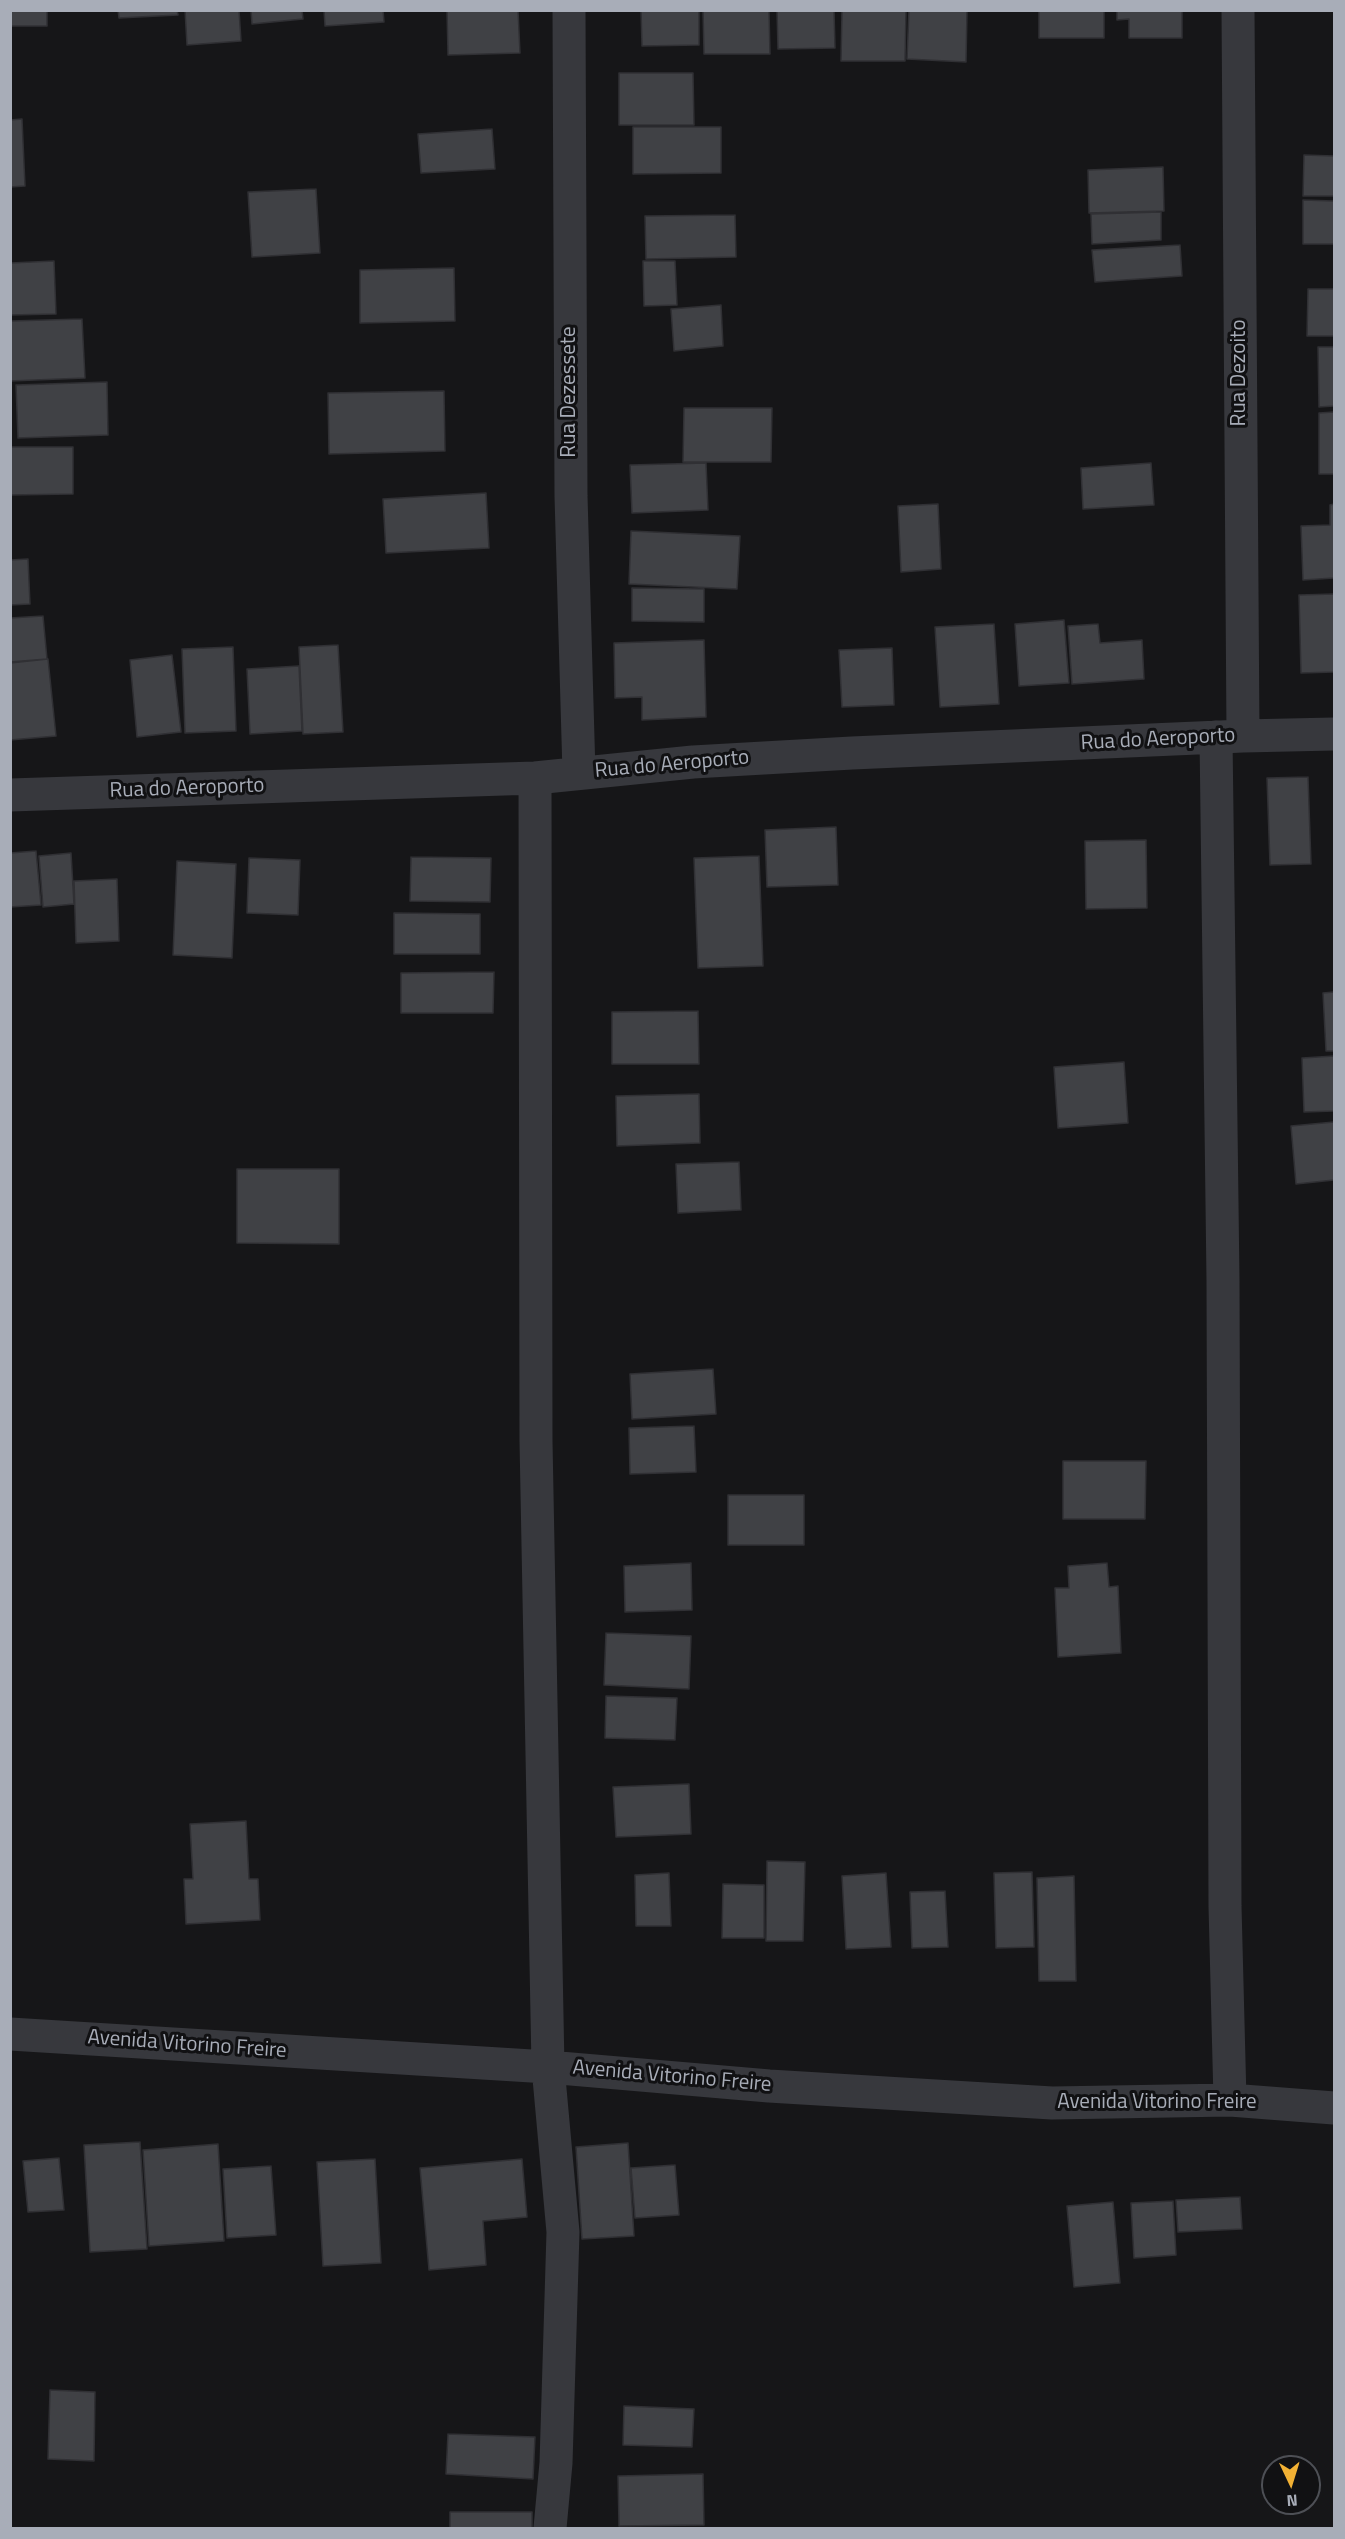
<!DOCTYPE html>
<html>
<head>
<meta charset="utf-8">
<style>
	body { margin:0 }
	#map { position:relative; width:1345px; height:2539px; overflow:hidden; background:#161618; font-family:"Titillium Web",sans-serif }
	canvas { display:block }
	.frame { position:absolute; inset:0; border:12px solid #a8adb8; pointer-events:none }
	.north { position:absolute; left:1261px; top:2455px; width:60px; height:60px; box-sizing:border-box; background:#111113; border:2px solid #4d4f55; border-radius:50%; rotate:176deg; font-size:16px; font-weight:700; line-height:24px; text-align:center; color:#a8adb8 }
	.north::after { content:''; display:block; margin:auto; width:21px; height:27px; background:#f2b134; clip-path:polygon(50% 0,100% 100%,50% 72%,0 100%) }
</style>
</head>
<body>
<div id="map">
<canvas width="1345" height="2539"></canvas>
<div class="frame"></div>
<div class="north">N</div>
</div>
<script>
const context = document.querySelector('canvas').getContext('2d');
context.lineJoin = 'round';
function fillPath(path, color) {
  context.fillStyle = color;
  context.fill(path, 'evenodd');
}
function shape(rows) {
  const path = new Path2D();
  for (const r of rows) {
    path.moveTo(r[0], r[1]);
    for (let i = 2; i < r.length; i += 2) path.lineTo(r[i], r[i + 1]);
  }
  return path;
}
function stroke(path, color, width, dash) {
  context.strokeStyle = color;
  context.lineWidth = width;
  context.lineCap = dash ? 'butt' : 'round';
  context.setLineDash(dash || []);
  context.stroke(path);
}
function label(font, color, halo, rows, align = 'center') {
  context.font = font + ' "Titillium Web",sans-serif';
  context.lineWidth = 6;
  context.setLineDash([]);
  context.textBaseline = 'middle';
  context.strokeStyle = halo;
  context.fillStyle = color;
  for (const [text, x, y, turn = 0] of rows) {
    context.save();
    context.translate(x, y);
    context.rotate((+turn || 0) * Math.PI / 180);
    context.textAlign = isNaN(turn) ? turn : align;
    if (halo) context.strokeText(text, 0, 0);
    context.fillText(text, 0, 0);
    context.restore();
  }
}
const building = shape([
	[10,10,47,10,47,26,10,26,10,10],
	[118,10,177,10,178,15,119,18,118,10],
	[185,10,239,10,241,41,187,45,185,10],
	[251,10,302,10,303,19,252,24,251,10],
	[324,10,383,10,384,22,325,26,324,10],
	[447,10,518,10,520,53,448,55,447,10],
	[641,10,699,10,699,45,642,46,641,10],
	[703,10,769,10,770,54,704,54,703,10],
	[777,10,834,10,835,48,778,49,777,10],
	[842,10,906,10,905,61,841,61,842,10],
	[909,10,967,10,966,62,907,59,909,10],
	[1039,10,1104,10,1104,38,1039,38,1039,10],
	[1117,10,1182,10,1182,38,1129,38,1129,19,1117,20,1117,10],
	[619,73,693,73,694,125,619,125,619,73],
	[22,119,25,186,10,187,10,120,22,119],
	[633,127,721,127,721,173,633,174,633,127],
	[492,129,495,169,421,173,418,134,492,129],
	[1304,155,1334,156,1334,196,1303,196,1304,155],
	[1163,167,1164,211,1089,213,1088,170,1163,167],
	[316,189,320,253,252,257,248,192,316,189],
	[1303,200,1334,201,1334,244,1303,244,1303,200],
	[1161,212,1161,240,1092,244,1091,214,1161,212],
	[735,215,736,257,646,259,645,216,735,215],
	[1180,245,1182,276,1095,282,1092,250,1180,245],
	[54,261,56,314,10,315,10,263,54,261],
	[643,261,675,261,677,305,644,306,643,261],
	[454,268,455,321,360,323,360,270,454,268],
	[1308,289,1334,289,1334,336,1307,336,1308,289],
	[721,305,723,346,674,351,671,309,721,305],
	[82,319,85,378,10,381,10,321,82,319],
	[1318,347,1334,347,1334,406,1319,407,1318,347],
	[107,382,108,435,18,438,16,385,107,382],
	[444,391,445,451,329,454,328,393,444,391],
	[684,408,772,408,771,462,683,462,684,408],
	[1334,412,1334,474,1319,474,1319,413,1334,412],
	[10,447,73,447,73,494,10,495,10,447],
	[706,463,708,510,632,513,630,465,706,463],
	[1151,463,1154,505,1083,509,1081,468,1151,463],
	[486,493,489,548,386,553,383,499,486,493],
	[938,504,941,569,901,572,898,506,938,504],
	[1334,504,1334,578,1303,580,1301,526,1330,525,1330,505,1334,504],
	[631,531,740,536,737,589,629,584,631,531],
	[28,559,30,604,10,605,10,560,28,559],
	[632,588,704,589,704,622,632,621,632,588],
	[1334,594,1334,672,1301,673,1299,595,1334,594],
	[43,616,47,659,10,662,10,618,43,616],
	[1064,620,1069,683,1019,686,1015,624,1064,620],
	[994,624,999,704,940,707,935,627,994,624],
	[1098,624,1100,643,1142,640,1144,679,1072,684,1068,626,1098,624],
	[704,640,706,717,642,720,642,697,615,698,614,643,704,640],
	[338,645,343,732,303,734,299,647,338,645],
	[233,647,236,731,185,733,182,649,233,647],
	[892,648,894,705,842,707,839,650,892,648],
	[172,655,181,732,137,737,130,660,172,655],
	[48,659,56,736,10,740,10,663,48,659],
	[299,666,302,731,250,734,247,669,299,666],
	[1308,777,1311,864,1270,865,1267,778,1308,777],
	[836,827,838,885,767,887,765,830,836,827],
	[1146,840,1147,908,1086,909,1085,841,1146,840],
	[36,851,41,905,10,907,10,853,36,851],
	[71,853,74,904,43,907,39,856,71,853],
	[759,856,763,966,698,968,694,858,759,856],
	[411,857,491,858,490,902,410,901,411,857],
	[249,858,300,860,298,915,247,913,249,858],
	[177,861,236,864,232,958,173,955,177,861],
	[117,879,119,941,76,943,74,881,117,879],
	[394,913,480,914,480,954,394,954,394,913],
	[494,972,493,1013,401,1013,401,973,494,972],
	[1334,992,1334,1051,1326,1051,1323,993,1334,992],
	[698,1011,699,1064,612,1064,612,1012,698,1011],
	[1334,1056,1334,1111,1304,1112,1302,1058,1334,1056],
	[1124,1062,1128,1123,1058,1128,1054,1067,1124,1062],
	[699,1094,700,1143,617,1146,616,1096,699,1094],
	[1334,1122,1334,1180,1296,1184,1291,1126,1334,1122],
	[739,1162,741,1210,678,1213,676,1164,739,1162],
	[237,1169,339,1169,339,1244,237,1243,237,1169],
	[713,1369,716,1414,632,1419,630,1374,713,1369],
	[694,1426,696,1472,630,1474,629,1428,694,1426],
	[1063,1461,1146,1461,1145,1519,1063,1519,1063,1461],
	[728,1495,804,1495,804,1545,728,1545,728,1495],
	[691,1563,692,1610,625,1612,624,1566,691,1563],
	[1107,1563,1109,1587,1118,1586,1121,1653,1058,1657,1055,1588,1069,1588,1068,1566,1107,1563],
	[606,1633,691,1636,689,1689,604,1685,606,1633],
	[606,1696,677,1698,675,1740,605,1738,606,1696],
	[689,1784,691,1834,616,1837,613,1787,689,1784],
	[246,1821,249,1879,258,1879,260,1920,186,1924,184,1879,193,1879,190,1824,246,1821],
	[767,1861,805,1862,803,1941,766,1941,767,1861],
	[1032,1872,1034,1947,996,1948,994,1873,1032,1872],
	[669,1873,671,1926,636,1926,635,1875,669,1873],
	[886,1873,891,1947,846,1949,842,1876,886,1873],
	[1074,1876,1076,1981,1039,1981,1037,1878,1074,1876],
	[723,1884,764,1885,764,1938,722,1938,723,1884],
	[945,1891,948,1947,912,1948,910,1892,945,1891],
	[140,2142,147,2249,90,2252,84,2145,140,2142],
	[628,2143,634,2236,582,2239,576,2147,628,2143],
	[218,2144,224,2241,149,2246,143,2150,218,2144],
	[59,2158,64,2210,28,2212,23,2161,59,2158],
	[375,2159,381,2263,323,2266,317,2162,375,2159],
	[522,2159,527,2217,483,2221,486,2265,429,2270,420,2168,522,2159],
	[675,2165,679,2215,635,2218,631,2168,675,2165],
	[271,2166,276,2235,227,2238,223,2169,271,2166],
	[1240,2197,1242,2229,1178,2232,1176,2200,1240,2197],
	[1173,2201,1176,2255,1134,2258,1131,2203,1173,2201],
	[1113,2202,1120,2283,1074,2287,1067,2206,1113,2202],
	[50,2390,95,2392,94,2461,48,2459,50,2390],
	[624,2406,694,2409,692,2447,623,2445,624,2406],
	[448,2434,535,2437,533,2479,446,2474,448,2434],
	[703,2474,704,2525,619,2526,618,2476,703,2474],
	[450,2512,532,2512,532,2528,450,2528,450,2512]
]);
const minor = shape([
	[569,10,571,496,579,773],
	[1238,10,1243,736],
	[1216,737,1223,1281,1225,1906,1230,2100],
	[535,778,536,1441,548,2067,563,2232,556,2463,550,2528],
	[10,795,535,778,693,762,852,753,1243,736,1334,734],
	[10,2034,548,2067,769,2086,1052,2103,1230,2100,1334,2108]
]);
const streetNames = [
	["Rua Dezoito",1240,373,-90],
	["Rua Dezessete",570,392,-90],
	["Rua do Aeroporto",1158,740,-3],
	["Rua do Aeroporto",672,765,-5],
	["Rua do Aeroporto",187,789,-2],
	["Avenida Vitorino Freire",187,2045,4],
	["Avenida Vitorino Freire",672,2077,5],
	["Avenida Vitorino Freire",1157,2103]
];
fillPath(building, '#404145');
stroke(building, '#303034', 1.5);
stroke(minor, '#37383d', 33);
label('21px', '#a8adb8', '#111113', streetNames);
</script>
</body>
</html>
